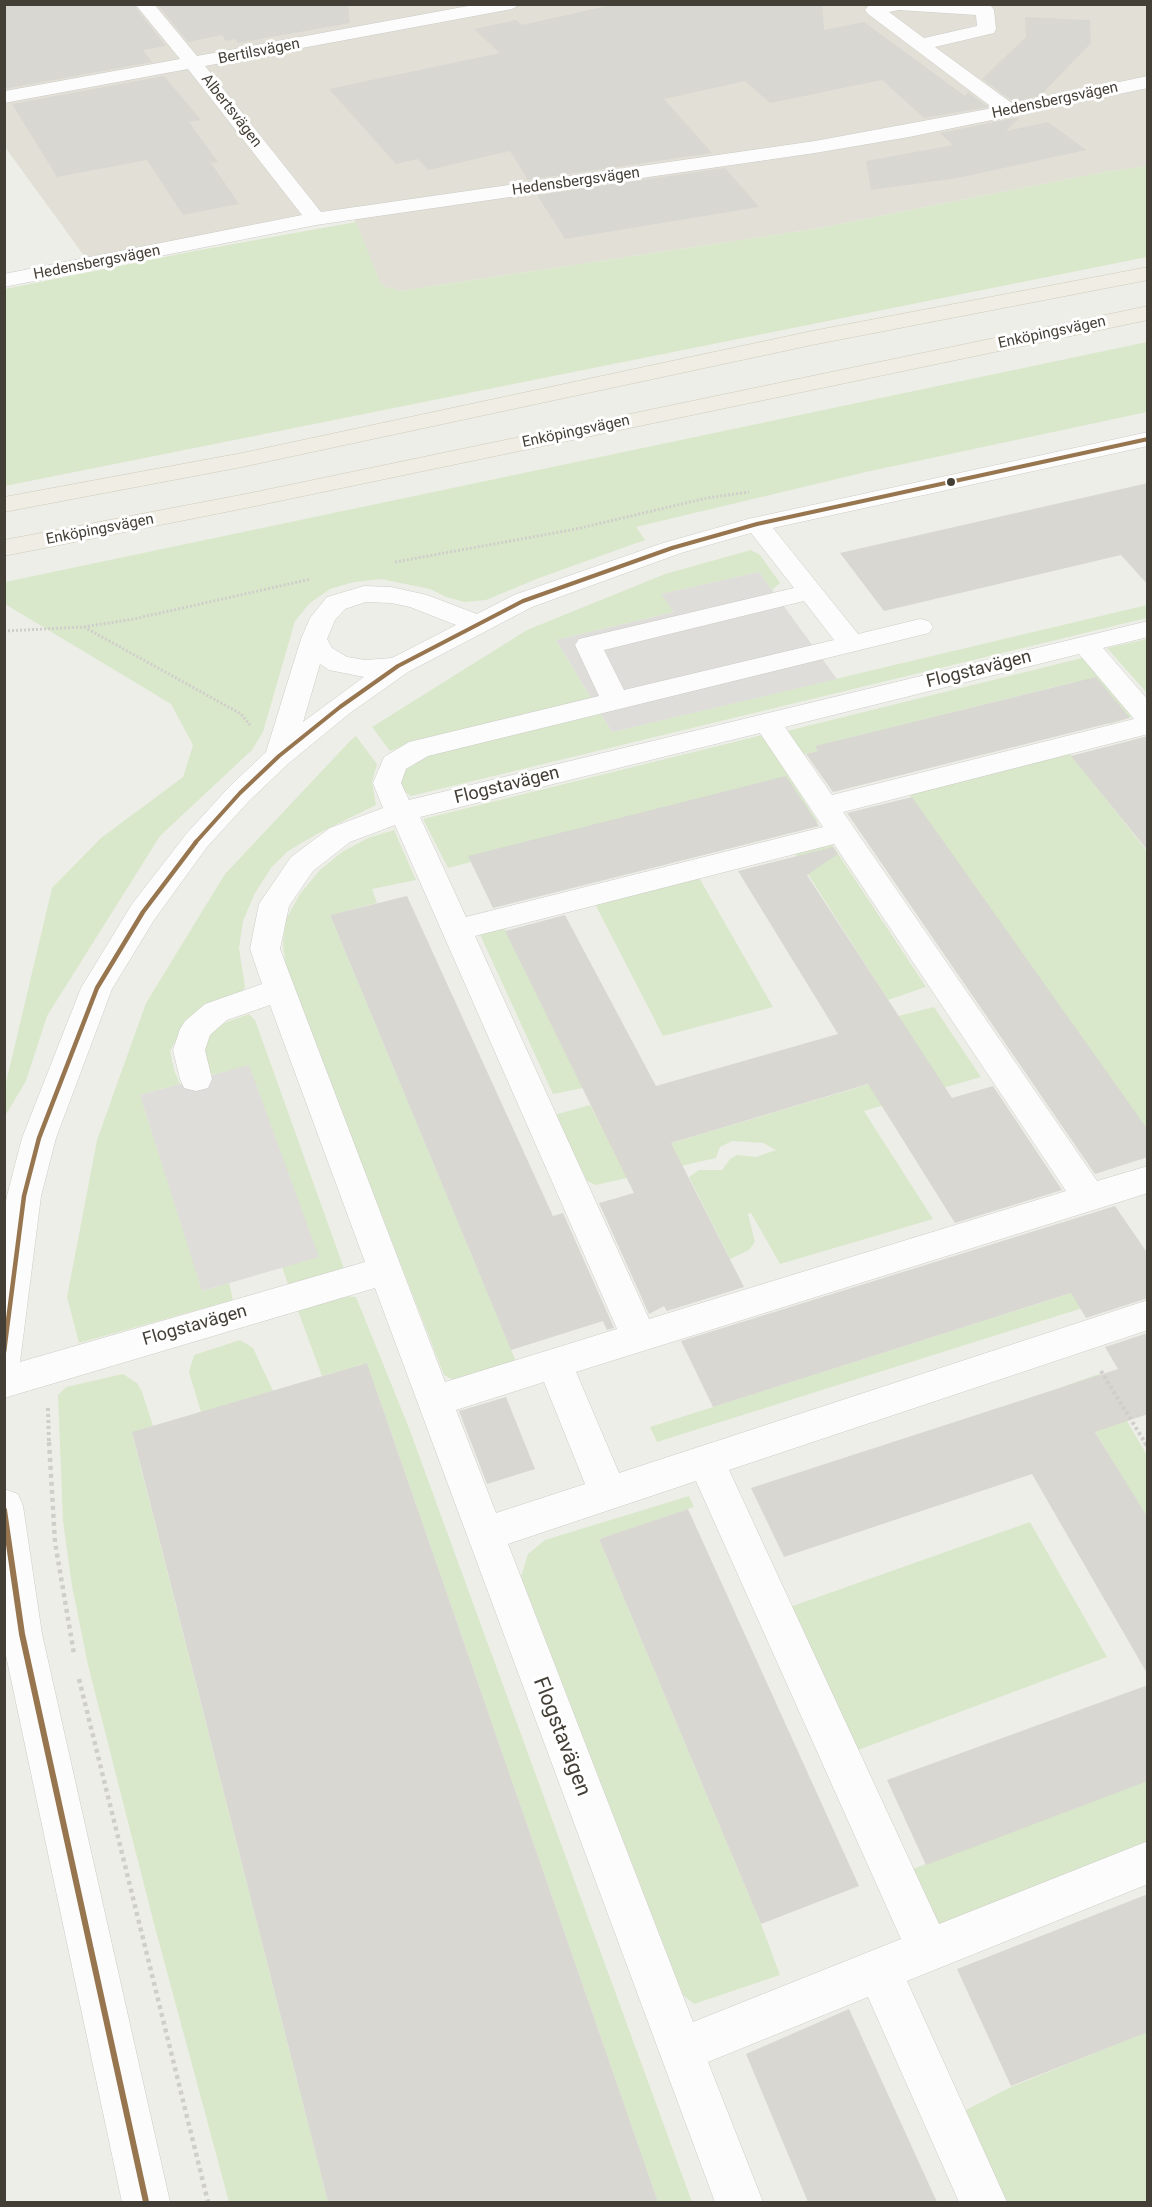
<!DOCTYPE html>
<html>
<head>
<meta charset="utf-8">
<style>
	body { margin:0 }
	#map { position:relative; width:1152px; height:2207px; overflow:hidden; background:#eeeee9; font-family:Roboto,sans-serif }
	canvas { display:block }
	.frame { position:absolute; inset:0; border:6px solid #443f36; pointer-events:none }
</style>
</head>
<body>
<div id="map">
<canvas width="1152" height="2207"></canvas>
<div class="frame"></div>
</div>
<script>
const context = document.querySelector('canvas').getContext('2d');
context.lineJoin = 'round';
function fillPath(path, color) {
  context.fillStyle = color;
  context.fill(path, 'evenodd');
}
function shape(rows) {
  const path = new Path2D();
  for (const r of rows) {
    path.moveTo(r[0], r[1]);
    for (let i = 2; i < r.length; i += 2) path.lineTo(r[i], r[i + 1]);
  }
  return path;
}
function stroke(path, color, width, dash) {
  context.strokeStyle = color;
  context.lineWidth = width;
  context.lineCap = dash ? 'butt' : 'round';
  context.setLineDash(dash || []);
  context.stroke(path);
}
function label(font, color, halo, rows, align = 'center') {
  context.font = font + ' Roboto,sans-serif';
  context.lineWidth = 6;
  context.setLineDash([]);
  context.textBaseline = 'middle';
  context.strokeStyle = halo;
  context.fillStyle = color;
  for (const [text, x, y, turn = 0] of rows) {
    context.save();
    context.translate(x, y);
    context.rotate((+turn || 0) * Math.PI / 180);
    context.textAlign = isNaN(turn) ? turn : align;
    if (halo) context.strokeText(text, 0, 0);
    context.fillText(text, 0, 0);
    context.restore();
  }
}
const residential = shape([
	[4,5,1147,5,1147,166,1104,172,815,229,400,291,385,287,380,282,352,214,90,264,5,147]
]);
const green = shape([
	[1147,166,1147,257,5,486,5,289,189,252,356,222,380,282,385,287,400,291,815,229,1104,172],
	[1147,342,1147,412,866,472,636,527,645,540,539,578,486,600,465,602,446,597,430,589,381,579,354,582,330,589,310,603,295,621,263,732,252,750,160,836,47,1016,26,1081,5,1116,5,1087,52,888,101,838,183,777,193,745,171,704,5,604,5,582],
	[751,550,760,555,780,583,772,590,759,572,662,594,674,612,556,640,593,701,408,744,390,751,372,727,527,630,665,574],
	[1147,605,1147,618,411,796,402,790,398,777,415,758,601,714,612,732],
	[1147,639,1148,639,1147,693,1107,648],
	[1086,657,1137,715,1110,724,1075,682,816,746,818,751,797,756,783,732],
	[762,735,818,822,778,834,471,862,448,868,423,819],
	[356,736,377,764,372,782,376,805,317,834,288,851,271,868,255,893,243,921,239,948,245,987,241,994,188,1019,170,1051,174,1070,180,1084,140,1095,203,1291,229,1283,233,1300,79,1343,67,1297,97,1140,146,1003,225,874,350,741],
	[1067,750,1147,851,1147,1130,907,791],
	[394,830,416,880,372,889,377,903,330,915,517,1364,455,1381,444,1375,286,970,283,944,286,919,300,894,320,870,342,852,368,838],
	[829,840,926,987,888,1000,792,849],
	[698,876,773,1007,663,1036,594,902],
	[502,923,512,945,583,1088,553,1094,478,930],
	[934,1007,981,1077,864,1111,933,1219,780,1264,751,1213,748,1214,755,1242,749,1250,730,1259,689,1177,699,1170,722,1170,730,1159,737,1155,756,1157,776,1150,763,1143,732,1141,720,1147,716,1158,596,1185,587,1181,554,1115,590,1105,618,1159,930,1066,898,1016],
	[249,1014,255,1020,346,1274,290,1290,282,1267,318,1257,249,1066,212,1075,202,1054,205,1036,216,1026],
	[1147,1269,1146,1288,657,1442,650,1427],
	[344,1296,356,1297,409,1428,692,2202,658,2202,367,1363,322,1376,298,1311],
	[240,1340,253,1348,273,1391,201,1412,189,1372,194,1355],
	[123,1374,137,1383,142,1392,153,1426,132,1433,328,2202,229,2202,153,1920,88,1665,72,1586,63,1521,58,1395,66,1387],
	[1099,1374,1147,1455,1147,1518,1067,1385],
	[689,1496,694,1507,599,1539,761,1924,780,1975,694,2004,683,1995,521,1577,528,1554,545,1540],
	[1030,1522,1107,1657,858,1750,790,1607],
	[1147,1781,1147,1842,929,1933,902,1873],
	[1147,2032,1147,2202,992,2202,959,2129,966,2110,1011,2087]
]);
const parking = shape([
	[759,572,837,679,612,732,556,640,674,612,661,594],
	[249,1065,319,1257,202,1291,140,1095]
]);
const building = shape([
	[4,4,133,4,166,46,143,50,152,62,4,89],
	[157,4,348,4,350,23,238,43,235,39,226,41,222,35,188,42],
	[616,4,822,4,824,30,864,22,965,96,968,92,988,107,924,118,882,80,770,103,745,81,664,99,712,153,528,180,510,151,428,170,418,159,396,164,329,89,500,53,474,29,516,20,522,25],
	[1025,17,1090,20,1091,43,1040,96,1014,102,982,79,1026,37],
	[164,76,201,120,189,122,218,162,211,163,239,204,183,215,147,160,57,177,12,104],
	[1020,117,1006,131,1048,122,1086,150,958,178,871,190,866,161,953,145,940,133],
	[725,168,759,207,565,239,537,195],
	[1148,483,1148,585,1121,555,884,611,840,553],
	[1096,677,1130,718,833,792,806,754,818,751,815,746],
	[1148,736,1148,851,1071,756],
	[786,776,819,826,493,908,468,856],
	[912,797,1148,1130,1148,1157,1095,1174,847,813],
	[833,847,838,854,807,875,952,1098,993,1086,1062,1190,955,1223,868,1084,671,1143,744,1287,667,1311,664,1306,649,1314,599,1203,634,1193,505,931,565,915,656,1086,838,1034,738,871],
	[407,896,553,1216,563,1213,614,1328,607,1330,603,1321,511,1350,330,915],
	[1115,1206,1148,1254,1148,1298,1086,1318,1071,1293,713,1407,681,1341],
	[1148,1333,1148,1414,1095,1432,1148,1518,1148,1675,1032,1474,784,1557,751,1488,1118,1369,1105,1347],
	[367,1363,658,2202,328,2202,132,1432],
	[506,1397,535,1469,487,1484,459,1411],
	[688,1509,859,1886,761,1924,599,1539],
	[1148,1685,1148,1781,926,1865,887,1780],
	[1148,1894,1148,2032,1011,2086,957,1969],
	[849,2009,937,2202,808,2202,746,2054]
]);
const pathFar2 = shape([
	[395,562,576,529,707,498,749,492],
	[84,627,241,714,250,725],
	[4,631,83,627,134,619,311,579]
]);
const pathFar1 = shape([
	[1101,1371,1146,1444],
	[48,1408,49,1444]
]);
const path = shape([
	[49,1442,55,1542,74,1654],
	[1145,1442,1148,1447],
	[79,1679,208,2202]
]);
const minor = shape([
	[135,4,154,4,197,56,479,4,521,4,512,9,205,66,321,212,815,141,993,108,868,14,865,10,868,6,874,4,991,6,994,10,996,29,994,33,935,47,1013,104,1148,76,1148,88,909,137,815,153,316,225,4,287,4,274,302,215,188,69,4,103,5,91,180,59,135,4],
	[899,10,976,15,977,26,924,38,889,12,899,10],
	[1148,432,1148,446,773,528,858,634,920,619,929,621,933,627,929,633,428,756,406,769,401,783,409,800,1148,621,1148,637,1103,648,1148,700,1148,734,843,812,1097,1181,1148,1166,1148,1193,576,1372,619,1473,1148,1300,1148,1330,729,1470,939,1924,1148,1841,1148,1884,907,1981,1007,2202,959,2202,868,1997,708,2062,763,2202,715,2202,375,1288,4,1398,4,1213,7,1196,22,1138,81,988,132,904,187,833,230,786,266,752,301,639,310,618,327,597,364,586,391,587,427,595,477,614,514,595,663,543,748,519,1148,432],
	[751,533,794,588,579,639,575,645,599,696,409,742,384,757,373,783,383,808,330,828,291,857,259,904,250,949,262,984,205,1004,185,1021,180,1029,173,1050,180,1079,184,1088,196,1091,208,1088,212,1079,205,1050,210,1035,227,1020,270,1005,365,1262,20,1362,41,1196,56,1138,112,989,154,920,207,847,250,800,289,763,350,713,408,672,532,607,681,553,751,533],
	[804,601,834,640,624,690,604,650,804,601],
	[366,602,391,603,410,607,456,625,392,658,365,660,347,657,332,648,327,639,335,620,345,609,366,602],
	[1079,654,1134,719,832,795,785,727,1079,654],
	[320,664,329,670,364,677,303,722,320,664],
	[760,733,823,827,466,917,420,817,760,733],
	[395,825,617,1329,445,1382,280,949,289,906,313,871,350,842,395,825],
	[834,844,1066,1191,649,1319,475,936,834,844],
	[544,1382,585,1484,496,1513,456,1410,544,1382],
	[696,1481,901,1939,693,2022,508,1544,696,1481],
	[4,1489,18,1494,23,1506,42,1634,170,2202,122,2202,4,1646,4,1489]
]);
const major = shape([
	[1148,267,1148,280,812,345,242,467,4,512,4,497,242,453,812,331,1148,267],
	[1148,306,1148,320,246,508,4,556,4,540,246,494,1148,306]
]);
const bus1Far2 = shape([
	[195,843,240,793,279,756,340,707,398,666,523,601,672,548,757,524,1148,439]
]);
const bus1Far1 = shape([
	[4,1352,24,1196,39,1138,97,988,143,912,196,842]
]);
const bus1 = shape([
	[4,1510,22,1634,146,2202]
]);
const markers = [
	[951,482,5,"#443f36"]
];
const farStreetnames = [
	["Bertilsvägen",259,52,-11],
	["Hedensbergsvägen",1055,101,-12],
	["Albertsvägen",231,111,52],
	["Hedensbergsvägen",576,182,-8],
	["Hedensbergsvägen",97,263,-11],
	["Enköpingsvägen",1052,333,-12],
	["Enköpingsvägen",576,432,-12],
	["Enköpingsvägen",100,530,-11]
];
const streetNames = [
	["Flogstavägen",979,670,-14],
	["Flogstavägen",507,786,-14],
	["Flogstavägen",195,1326,-16]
];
const nearStreetnames = [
	["Flogstavägen",561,1737,69]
];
fillPath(residential, '#e2e0d6');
fillPath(green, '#d9e8ca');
fillPath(parking, '#deddd9');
fillPath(building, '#d8d7d1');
stroke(minor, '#cccbc6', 1);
stroke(major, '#cfcbb8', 1);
stroke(pathFar2, '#d0cecb', 3, [2, 2]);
stroke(pathFar1, '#d0cecb', 4, [3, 3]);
stroke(path, '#d0cecb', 4.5, [4, 4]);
fillPath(minor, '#fcfcfc');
fillPath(major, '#efede4');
stroke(bus1Far2, '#97764f', 4);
stroke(bus1Far1, '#97764f', 4.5);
stroke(bus1, '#97764f', 6);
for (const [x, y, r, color] of markers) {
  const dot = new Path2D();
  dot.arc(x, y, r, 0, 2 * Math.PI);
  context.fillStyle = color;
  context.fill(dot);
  stroke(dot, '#fff', 2);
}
label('15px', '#443f36', '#fff', farStreetnames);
label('18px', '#443f36', '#fff', streetNames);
label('21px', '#443f36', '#fff', nearStreetnames);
</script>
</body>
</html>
